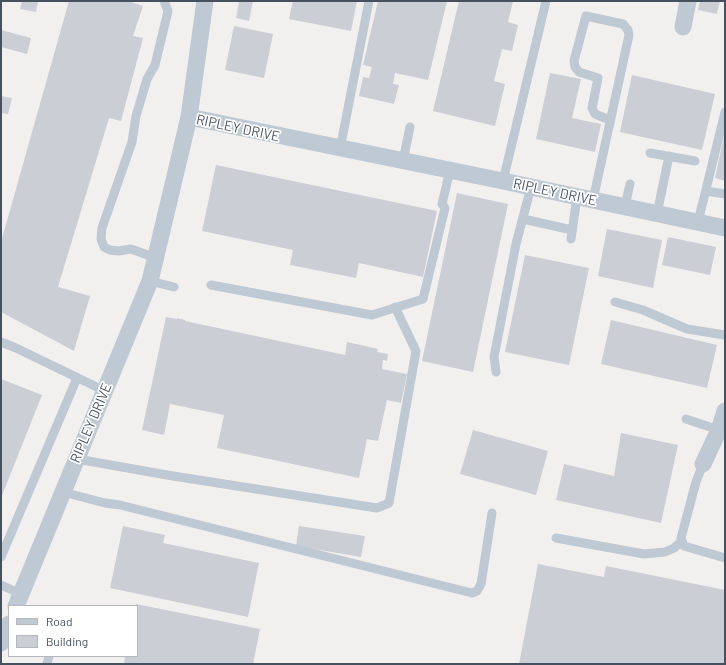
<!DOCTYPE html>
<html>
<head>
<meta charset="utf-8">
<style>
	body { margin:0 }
	#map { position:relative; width:726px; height:665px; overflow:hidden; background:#f2efef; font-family:Barlow,sans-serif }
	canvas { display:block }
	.frame { position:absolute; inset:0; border:2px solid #45515f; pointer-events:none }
	.legend { position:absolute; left:8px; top:605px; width:130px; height:52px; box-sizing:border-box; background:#fff; border:1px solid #b5b9bf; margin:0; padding:5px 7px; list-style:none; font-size:12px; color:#45515f }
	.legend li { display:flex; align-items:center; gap:8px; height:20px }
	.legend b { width:20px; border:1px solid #b5b9bf }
</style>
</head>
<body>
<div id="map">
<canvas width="726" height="665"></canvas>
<div class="frame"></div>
<ul class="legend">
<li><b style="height:5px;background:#bec9d3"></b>Road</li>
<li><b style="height:11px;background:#cbced5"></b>Building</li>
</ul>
</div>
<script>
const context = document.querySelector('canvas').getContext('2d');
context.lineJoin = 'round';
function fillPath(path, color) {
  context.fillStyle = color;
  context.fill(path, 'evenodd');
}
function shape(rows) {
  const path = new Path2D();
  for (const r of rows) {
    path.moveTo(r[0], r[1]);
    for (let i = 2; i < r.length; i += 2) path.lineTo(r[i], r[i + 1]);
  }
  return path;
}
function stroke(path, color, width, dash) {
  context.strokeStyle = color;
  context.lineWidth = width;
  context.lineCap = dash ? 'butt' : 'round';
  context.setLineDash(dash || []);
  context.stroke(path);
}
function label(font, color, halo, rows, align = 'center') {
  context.font = font + ' Barlow,sans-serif';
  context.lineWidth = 3.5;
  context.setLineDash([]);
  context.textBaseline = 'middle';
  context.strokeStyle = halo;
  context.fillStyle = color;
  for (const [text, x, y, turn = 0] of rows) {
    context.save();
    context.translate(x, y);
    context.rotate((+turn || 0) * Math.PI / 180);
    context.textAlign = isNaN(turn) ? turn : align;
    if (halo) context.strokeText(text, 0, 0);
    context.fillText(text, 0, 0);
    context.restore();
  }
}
const building = shape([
	[22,1,38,1,36,12,20,9],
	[69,1,128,1,143,6,133,36,143,38,121,121,109,118,58,287,90,296,74,351,1,312,1,242],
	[239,1,253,1,249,21,236,18],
	[293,1,357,1,351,31,289,19],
	[378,1,447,1,428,80,395,73,393,84,399,85,394,104,359,96,363,77,369,78,372,67,363,65],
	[459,1,513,1,508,22,518,25,512,51,502,49,494,81,505,84,495,126,433,111],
	[700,1,720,1,717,14,698,10],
	[234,26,273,34,264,78,225,70],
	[1,30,31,38,27,54,1,47],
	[550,73,581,79,572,118,601,124,595,152,536,139],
	[632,75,715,94,702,150,620,132],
	[1,96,12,98,8,114,1,113],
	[724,136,725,136,725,181,715,178],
	[216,165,437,211,423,277,359,263,356,278,290,265,293,250,202,231],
	[457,193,508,204,473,372,422,361],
	[607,229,662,240,653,288,598,276],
	[668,237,716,247,710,275,662,265],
	[525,255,589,268,569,365,505,352],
	[166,317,177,319,177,318,185,320,185,321,345,355,347,342,378,349,377,352,388,354,387,361,383,360,382,369,407,374,401,403,387,400,378,441,367,439,359,478,217,448,224,415,170,404,164,435,142,430],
	[611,320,717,345,707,388,601,364],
	[1,379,42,395,1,498],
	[473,430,548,451,536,495,460,474],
	[621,433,678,445,661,523,556,500,564,464,614,476],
	[123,526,165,535,163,543,259,563,248,617,110,588],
	[299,526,365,536,361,557,296,546],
	[538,564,604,577,606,566,725,590,725,664,519,664],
	[136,604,260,629,253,664,124,664,125,656,137,656]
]);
const lane = shape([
	[340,149,369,1],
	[650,153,695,161],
	[403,161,410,127],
	[503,181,546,1],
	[706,191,725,194],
	[593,200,629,35,628,30,623,24,586,16,574,61,575,67,579,72,598,78,592,108,595,114,610,120],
	[625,206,630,184],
	[657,214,669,156],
	[523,219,572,230],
	[698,222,725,112],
	[571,239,577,197],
	[156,258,131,249,119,251,110,250,104,247,101,239,102,228,132,142,136,116,147,79,155,65,168,11,164,1],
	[150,281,174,287],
	[211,285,372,315,423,299,445,208,442,204,450,170],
	[615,302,643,310,687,329,725,335],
	[1,342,16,348,105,391],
	[496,372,494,357,516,244,531,187],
	[686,419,722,431],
	[77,459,167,475,377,508,389,503,416,351,395,307],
	[703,464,696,482,681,538,684,546,725,558],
	[63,492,105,503,120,505,472,593,477,591,481,584,492,513],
	[556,538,644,554,665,552,674,548,682,541],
	[1,557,77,378],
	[1,585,21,594],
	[47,664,49,656]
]);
const street = shape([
	[683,27,688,1],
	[189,117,205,1],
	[703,464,719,430,725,411],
	[16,606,150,281,189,117,503,181,725,228],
	[1,643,9,624]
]);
const streetNames = [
	["RIPLEY DRIVE",238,128,12],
	["RIPLEY DRIVE",555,192,12],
	["RIPLEY DRIVE",91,423,-67]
];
fillPath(building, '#cbced5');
stroke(lane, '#bec9d3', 9);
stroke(street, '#bec9d3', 17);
label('14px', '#45515f', '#fff', streetNames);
</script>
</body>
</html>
